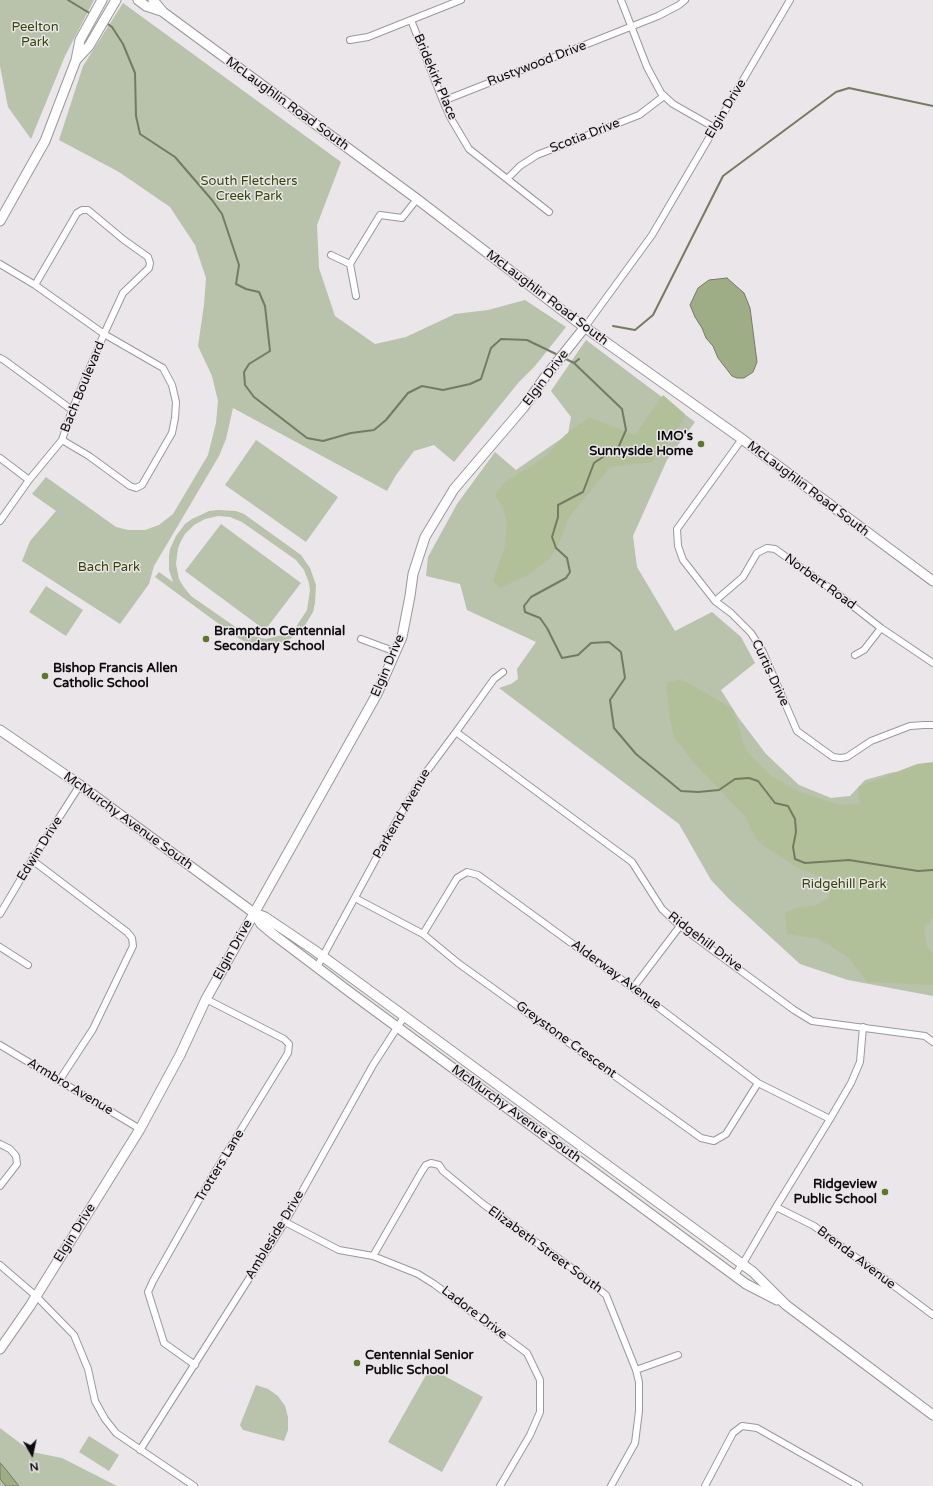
<!DOCTYPE html>
<html>
<head>
<meta charset="utf-8">
<style>
	body { margin:0 }
	#map { position:relative; width:933px; height:1486px; overflow:hidden; background:#eae6e9; font-family:"Varela Round",sans-serif }
	canvas { display:block }
	.north { position:absolute; left:12px; top:1434px; width:40px; height:40px; -webkit-text-stroke:3px #eae6e9; paint-order:stroke; rotate:171deg; font-size:11px; font-weight:700; line-height:16px; text-align:center; color:#0d0b0d }
	.north::after { content:''; display:block; margin:auto; width:14px; height:18px; background:#0d0b0d; clip-path:polygon(50% 0,100% 100%,50% 72%,0 100%) }
</style>
</head>
<body>
<div id="map">
<canvas width="933" height="1486"></canvas>
<div class="north">N</div>
</div>
<script>
const context = document.querySelector('canvas').getContext('2d');
context.lineJoin = 'round';
function fillPath(path, color) {
  context.fillStyle = color;
  context.fill(path, 'evenodd');
}
function shape(rows) {
  const path = new Path2D();
  for (const r of rows) {
    path.moveTo(r[0], r[1]);
    for (let i = 2; i < r.length; i += 2) path.lineTo(r[i], r[i + 1]);
  }
  return path;
}
function stroke(path, color, width, dash) {
  context.strokeStyle = color;
  context.lineWidth = width;
  context.lineCap = dash ? 'butt' : 'round';
  context.setLineDash(dash || []);
  context.stroke(path);
}
function label(font, color, halo, rows, align = 'center') {
  context.font = font + ' "Varela Round",sans-serif';
  context.lineWidth = 3;
  context.setLineDash([]);
  context.textBaseline = 'middle';
  context.strokeStyle = halo;
  context.fillStyle = color;
  for (const [text, x, y, turn = 0] of rows) {
    context.save();
    context.translate(x, y);
    context.rotate((+turn || 0) * Math.PI / 180);
    context.textAlign = isNaN(turn) ? turn : align;
    if (halo) context.strokeText(text, 0, 0);
    context.fillText(text, 0, 0);
    context.restore();
  }
}
const green = shape([
	[0,0,94,0,65,56,31,139,8,107,0,66],
	[123,3,341,162,317,225,319,268,335,316,375,344,406,337,455,314,488,310,525,300,566,327,535,366,519,382,454,462,434,445,414,451,396,475,387,491,233,408,226,439,219,456,154,566,149,584,120,624,22,561,30,541,56,511,32,494,46,477,116,527,128,530,145,530,159,525,173,514,208,455,216,423,218,401,212,376,198,346,204,305,206,278,195,245,170,207,119,172,59,140,83,66],
	[586,340,695,422,667,460,633,536,637,567,675,631,712,612,741,637,755,663,721,690,738,717,766,754,799,785,831,798,850,796,865,780,890,773,923,767,933,768,933,996,848,980,800,964,729,899,711,880,679,824,499,688,511,684,518,679,517,669,536,642,467,610,460,584,426,576,428,557,457,504,495,452,516,470,568,434,571,417,551,391],
	[256,440,338,497,306,542,225,485],
	[218,510,236,511,244,514,301,555,310,568,316,585,315,603,313,612,304,627,290,639,282,642,264,646,246,642,238,638,155,577,159,572,173,582,169,570,169,556,170,549,176,536,185,524,192,519,209,511],
	[218,516,230,517,242,522,296,560,304,570,309,583,310,590,307,610,296,627,285,634,266,639,247,635,191,596,183,586,179,579,176,564,178,548,181,541,185,534,194,525,205,519],
	[221,524,301,583,265,630,185,571],
	[46,586,83,610,66,636,29,612],
	[430,1368,483,1397,442,1472,388,1442],
	[256,1385,268,1389,278,1396,285,1406,288,1417,288,1430,284,1441,243,1430,240,1425],
	[0,1428,32,1452,62,1458,117,1486,0,1486],
	[89,1436,119,1455,109,1471,79,1452]
]);
const forest = shape([
	[663,395,685,414,683,421,652,462,610,467,569,517,560,541,550,558,528,575,500,588,493,581,505,546,507,523,503,508,495,495,503,484,546,456,565,435,589,417,635,435],
	[681,679,733,709,746,750,771,776,800,792,840,805,860,803,858,787,917,764,933,762,933,917,924,927,927,947,933,954,933,985,867,982,848,957,819,939,787,934,785,913,796,908,817,905,830,896,826,879,798,868,758,842,744,815,694,763,674,737,670,718,666,683]
]);
const water = shape([
	[727,278,744,293,750,308,757,362,753,372,744,378,737,378,732,376,718,358,713,346,706,338,702,328,695,317,690,305,698,288,709,280,727,278],
	[0,1463,3,1466,19,1486,6,1486,0,1479,0,1463]
]);
const stream = shape([
	[68,0,91,14],
	[105,22,112,27,123,44,135,73,136,116,140,134,175,157,212,200,222,214,239,265,236,284,246,289,259,292,265,306,270,351,249,364],
	[613,326,635,330,653,315,723,176,836,92,849,88,933,106],
	[564,358,574,363,622,409,626,430,619,446,594,463,583,492,558,505,558,517,552,537,556,548,567,558,570,572,566,578,531,597,524,606,525,612,540,618,547,628,562,658,578,655,591,643,609,642,621,652,625,678,610,700,614,728,636,754,681,791,698,792,719,790,735,779,749,778,758,781,775,803,788,806,795,819,796,832,793,847,795,859,805,863,849,860,918,871,933,870],
	[574,363,579,359],
	[249,364,244,372,245,385,254,397,307,438,323,441,351,433,374,430,386,420,408,393,422,386,443,390,470,384,481,379,491,348,501,339,527,340,558,355]
]);
const street = shape([
	[621,0,647,67,661,93,673,104,715,128],
	[411,20,443,101,450,117,469,149,549,212],
	[350,40,368,37,461,0],
	[443,101,658,16,679,5,685,0],
	[508,178,520,166,537,155,639,115,664,96],
	[331,255,350,264],
	[0,264,35,285,104,334,72,410,62,440,29,480,0,521],
	[35,285,77,213,82,210,88,210,124,240,148,257,150,263,149,268,123,293,104,334,163,368,172,385,176,402,175,418,172,433,142,485,136,488,130,486,89,456,62,440],
	[356,296,350,264,380,215,402,218,417,199],
	[585,327,652,235,790,0],
	[0,358,4,360,72,410],
	[742,439,677,529,678,546,683,560,715,601,731,613,751,633,763,652,797,731,833,757,841,758,847,757,871,741,910,726,924,725,933,725],
	[0,458,29,480],
	[715,601,743,577,757,553,767,548,775,549,831,589,881,628,933,663],
	[361,639,396,652],
	[855,655,864,650,881,628],
	[456,732,632,862,662,909,680,926,794,1010,812,1021,925,1036,933,1042],
	[32,860,127,932,132,938,133,946,93,1029,59,1081],
	[355,898,423,934,458,963,701,1138,714,1141,726,1134,758,1083],
	[0,914,32,860,80,785],
	[423,934,457,878,467,872,478,875,633,988,758,1083,830,1119],
	[0,947,28,965],
	[317,967,396,822,424,775,456,732,494,679,503,672],
	[633,988,680,926],
	[0,1045,140,1129],
	[0,1144,10,1149,16,1156,17,1164,0,1186],
	[776,1207,814,1226,933,1315],
	[285,1222,339,1250,373,1256,418,1274,434,1284,527,1353,540,1380,540,1412,530,1435,500,1486],
	[373,1256,422,1171,426,1165,431,1163,439,1165,443,1171,483,1204,580,1274,606,1295,636,1370,639,1382,639,1411,635,1443,611,1486],
	[0,1265,36,1296,74,1335,88,1369,95,1401,105,1419,116,1433,194,1486],
	[734,1276,745,1260,776,1207,830,1119,851,1083,860,1062,863,1027],
	[195,1365,164,1343,148,1292,153,1281,213,1175,288,1053,289,1044,284,1039,206,999],
	[636,1370,678,1355],
	[140,1450,285,1222,373,1065,404,1017],
	[705,1486,733,1433,742,1426,757,1428,859,1486]
]);
const secondary = shape([
	[138,0,146,6,161,11],
	[153,0,163,12,417,199,576,321,742,439,933,581],
	[76,60,89,46,116,0],
	[0,221,45,141,76,60,80,40,102,0],
	[0,730,80,785,254,913,265,917,314,950,753,1272,786,1305,933,1415],
	[254,913,261,924,273,934,351,993,746,1284,777,1300],
	[0,1349,30,1306,140,1129,180,1055,206,999,377,694,402,637,410,596,413,574,425,537,454,489,524,407,545,377,585,327]
]);
const markers = [
	[701,444,4,"#5f7628"],
	[206,639,4,"#5f7628"],
	[45,676,4,"#5f7628"],
	[885,1192,4,"#5f7628"],
	[357,1363,4,"#5f7628"]
];
const parkNames = [
	["Peelton",35,28],
	["Park",35,43],
	["South Fletchers",249,182],
	["Creek Park",249,197],
	["Bach Park",109,568],
	["Ridgehill Park",844,885]
];
const streetNames = [
	["Rustywood Drive",537,64,-21],
	["Bridekirk Place",435,77,67],
	["McLaughlin Road South",287,104,36],
	["Elgin Drive",726,109,-59],
	["Scotia Drive",585,136,-21],
	["McLaughlin Road South",547,298,37],
	["Elgin Drive",546,378,-53],
	["Bach Boulevard",83,387,-68],
	["McLaughlin Road South",808,489,37],
	["Norbert Road",820,582,36],
	["Elgin Drive",388,666,-67],
	["Curtis Drive",770,673,65],
	["Parkend Avenue",402,814,-60],
	["McMurchy Avenue South",128,821,36],
	["Edwin Drive",40,849,-58],
	["Ridgehill Drive",705,942,37],
	["Elgin Drive",233,950,-61],
	["Alderway Avenue",616,975,36],
	["Greystone Crescent",566,1040,36],
	["Armbro Avenue",70,1087,31],
	["McMurchy Avenue South",516,1114,36],
	["Trotters Lane",220,1166,-59],
	["Elgin Drive",75,1233,-58],
	["Ambleside Drive",275,1235,-59],
	["Elizabeth Street South",545,1250,36],
	["Brenda Avenue",856,1258,37],
	["Ladore Drive",474,1313,37]
];
const poiNames = [
	["IMO's",693,437,"right"],
	["Sunnyside Home",693,452,"right"],
	["Brampton Centennial",214,632],
	["Secondary School",214,647],
	["Bishop Francis Allen",53,669],
	["Catholic School",53,684],
	["Ridgeview",877,1185,"right"],
	["Public School",877,1200,"right"],
	["Centennial Senior",365,1356],
	["Public School",365,1371]
];
fillPath(green, '#b9c2aa');
fillPath(forest, '#b2c09a');
fillPath(water, '#9fad87');
stroke(water, '#737c62', 1);
stroke(stream, '#737c62', 2);
stroke(street, '#9b989b', 8);
stroke(secondary, '#9b989b', 11);
stroke(street, '#fff', 6);
stroke(secondary, '#fff', 9);
for (const [x, y, r, color] of markers) {
  const dot = new Path2D();
  dot.arc(x, y, r, 0, 2 * Math.PI);
  context.fillStyle = color;
  context.fill(dot);
  stroke(dot, '#eae6e9', 1.5);
}
label('13px', '#354507', '#eae6e9', parkNames);
label('13px', '#0d0b0d', '#eae6e9', streetNames);
label('bold 13px', '#0d0b0d', '#eae6e9', poiNames, 'left');
</script>
</body>
</html>
